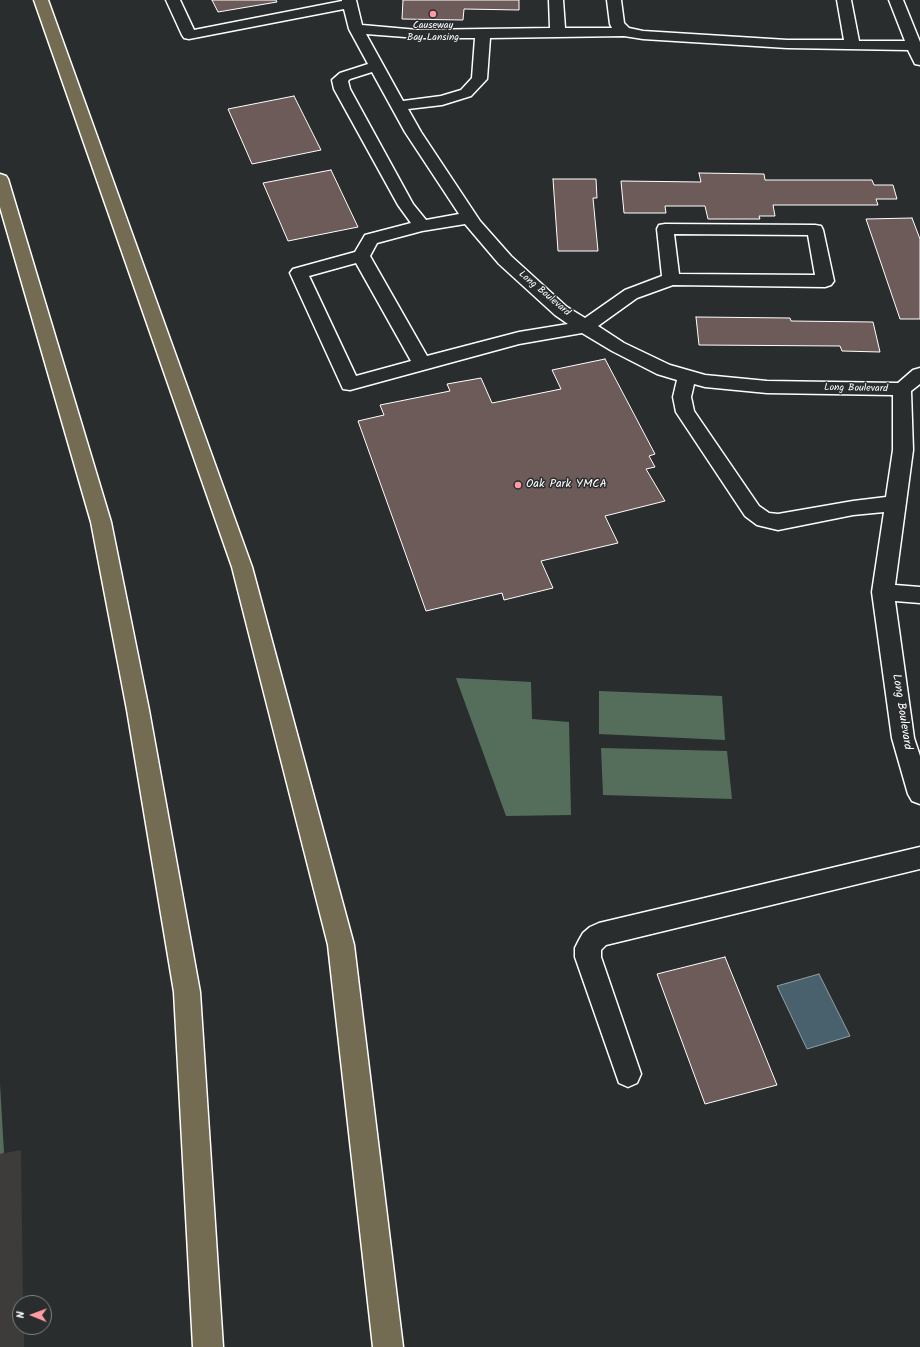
<!DOCTYPE html>
<html>
<head>
<meta charset="utf-8">
<style>
	body { margin:0 }
	#map { position:relative; width:920px; height:1347px; overflow:hidden; background:#2a2d2e; font-family:Kalam,sans-serif }
	canvas { display:block }
	.north { position:absolute; left:12px; top:1295px; width:40px; height:40px; box-sizing:border-box; background:#2a2d2e; border:1px solid #7f8182; border-radius:50%; rotate:271deg; font-size:11px; font-weight:700; line-height:16px; text-align:center; color:#fff }
	.north::after { content:''; display:block; margin:auto; width:14px; height:18px; background:#ff9aa2; clip-path:polygon(50% 0,100% 100%,50% 72%,0 100%) }
</style>
</head>
<body>
<div id="map">
<canvas width="920" height="1347"></canvas>
<div class="north">N</div>
</div>
<script>
const context = document.querySelector('canvas').getContext('2d');
context.lineJoin = 'round';
function fillPath(path, color) {
  context.fillStyle = color;
  context.fill(path, 'evenodd');
}
function shape(rows) {
  const path = new Path2D();
  for (const r of rows) {
    path.moveTo(r[0], r[1]);
    for (let i = 2; i < r.length; i += 2) path.lineTo(r[i], r[i + 1]);
  }
  return path;
}
function stroke(path, color, width, dash) {
  context.strokeStyle = color;
  context.lineWidth = width;
  context.lineCap = dash ? 'butt' : 'round';
  context.setLineDash(dash || []);
  context.stroke(path);
}
function label(font, color, halo, rows, align = 'center') {
  context.font = font + ' Kalam,sans-serif';
  context.lineWidth = 3;
  context.setLineDash([]);
  context.textBaseline = 'middle';
  context.strokeStyle = halo;
  context.fillStyle = color;
  for (const [text, x, y, turn = 0] of rows) {
    context.save();
    context.translate(x, y);
    context.rotate((+turn || 0) * Math.PI / 180);
    context.textAlign = isNaN(turn) ? turn : align;
    if (halo) context.strokeText(text, 0, 0);
    context.fillText(text, 0, 0);
    context.restore();
  }
}
const built = shape([
	[21,1150,23,1303,20,1303,20,1327,24,1327,24,1347,0,1347,0,1154]
]);
const green = shape([
	[456,678,531,682,532,719,569,722,571,815,506,816],
	[599,691,722,696,725,740,599,734],
	[601,748,727,751,732,799,603,795],
	[0,1084,4,1153,0,1154]
]);
const water = shape([
	[819,974,850,1036,807,1049,777,986,819,974]
]);
const building = shape([
	[212,0,276,0,277,2,218,12,212,0],
	[403,0,519,0,519,10,464,9,463,20,402,19,403,0],
	[294,96,321,150,252,164,228,109,294,96],
	[331,170,358,227,288,241,263,183,331,170],
	[699,173,764,174,765,180,872,180,874,185,893,185,897,199,876,199,878,205,773,205,775,216,759,216,760,219,708,219,705,206,665,206,666,213,624,213,621,181,701,182,699,173],
	[553,179,596,179,597,198,593,198,598,251,558,251,553,179],
	[912,218,920,239,920,319,900,319,866,219,912,218],
	[696,317,790,318,791,321,873,322,880,352,842,351,840,346,699,345,696,317],
	[605,359,655,454,649,456,655,467,646,469,665,501,605,516,618,543,541,561,553,588,504,600,502,593,426,611,358,421,384,415,380,405,450,391,447,384,481,378,492,403,561,389,552,370,605,359],
	[725,957,777,1085,705,1104,657,974,725,957]
]);
const minor = shape([
	[166,0,180,0,194,30,342,1,342,0,356,0,362,25,418,30,550,28,549,0,563,0,565,28,612,28,610,24,607,0,621,0,624,23,629,28,643,31,787,40,844,40,837,0,851,0,859,41,905,41,889,0,903,0,920,42,920,65,915,64,908,50,787,48,643,39,624,36,490,38,487,79,471,96,442,105,408,109,421,132,480,221,511,256,567,307,585,318,625,290,662,276,657,229,659,225,665,224,815,225,821,226,823,230,834,281,831,285,825,287,673,285,637,298,598,326,624,343,670,365,705,375,767,381,898,383,913,370,920,368,920,384,911,391,913,450,895,585,920,587,920,603,895,601,914,738,920,756,920,804,912,801,908,794,892,738,872,592,884,512,853,515,778,530,757,525,745,516,676,412,673,397,677,380,657,374,612,351,582,333,519,344,350,390,343,389,290,273,293,269,355,252,365,235,411,223,398,205,334,89,332,80,340,73,368,64,349,29,344,9,189,39,184,38,182,35,166,0],
	[366,34,418,38,475,38,472,78,461,90,441,96,403,101,366,34],
	[372,72,405,132,459,214,426,220,413,204,350,89,348,81,350,79,372,72],
	[465,224,499,264,555,315,568,324,519,332,427,356,370,256,377,243,422,231,465,224],
	[674,234,808,235,815,275,679,274,674,234],
	[356,263,411,361,356,376,309,276,356,263],
	[694,384,705,387,767,393,893,395,893,450,886,497,853,501,778,514,769,513,759,506,694,411,691,397,694,384],
	[920,847,920,869,606,945,601,950,601,957,641,1074,637,1083,628,1087,619,1083,575,957,575,948,579,940,583,933,590,927,599,923,920,847]
]);
const highway = shape([
	[34,0,48,0,252,567,354,945,403,1347,373,1347,328,945,232,567,34,0],
	[0,174,6,176,8,179,111,522,149,710,200,992,223,1347,193,1347,174,992,127,710,91,522,0,207,0,174]
]);
const markers = [
	[433,14,4,"#ff9aa2"],
	[518,485,4,"#ff9aa2"]
];
const farPoinames = [
	["Causeway",433,26],
	["Bay Lansing",433,38]
];
const farStreetnames = [
	["Long Boulevard",544,294,40],
	["Long Boulevard",856,389,1]
];
const poiNames = [
	["Oak Park YMCA",526,485]
];
const streetNames = [
	["Long Boulevard",901,712,81]
];
fillPath(built, '#3e3b3b');
fillPath(green, '#556e5c');
fillPath(water, '#48616c');
stroke(water, '#91a0a7', 1);
fillPath(building, '#6d5b59');
stroke(building, '#fff', 1);
stroke(minor, '#fff', 3);
stroke(highway, '#fff', 3);
fillPath(minor, '#2a2d2e');
fillPath(highway, '#736b52');
for (const [x, y, r, color] of markers) {
  const dot = new Path2D();
  dot.arc(x, y, r, 0, 2 * Math.PI);
  context.fillStyle = color;
  context.fill(dot);
  stroke(dot, '#2a2d2e', 1.5);
}
label('10px', '#fff', '#2a2d2e', farPoinames);
label('10px', '#fff', '#2a2d2e', farStreetnames);
label('12px', '#fff', '#2a2d2e', poiNames, 'left');
label('12px', '#fff', '#2a2d2e', streetNames);
</script>
</body>
</html>
